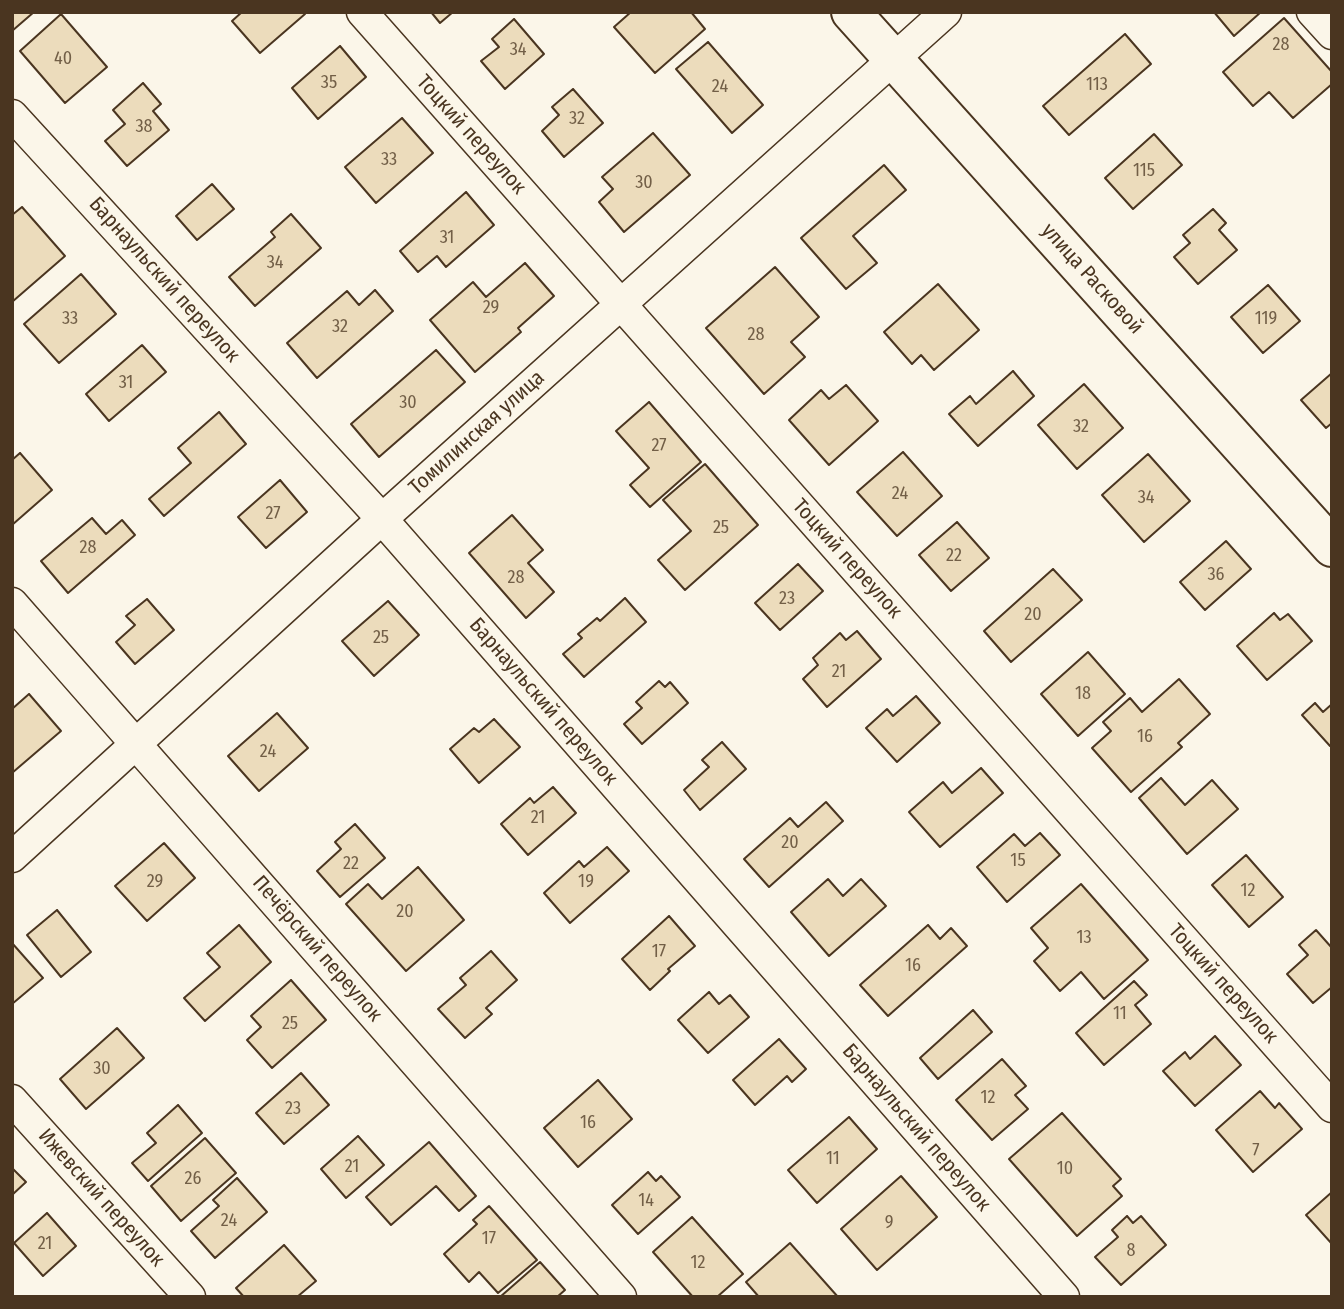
<!DOCTYPE html>
<html>
<head>
<meta charset="utf-8">
<style>
	body { margin:0 }
	#map { position:relative; width:1344px; height:1309px; overflow:hidden; background:#fbf6e9; font-family:"Fira Sans Condensed",sans-serif }
	canvas { display:block }
	.frame { position:absolute; inset:0; border:14px solid #4a3520; pointer-events:none }
</style>
</head>
<body>
<div id="map">
<canvas width="1344" height="1309"></canvas>
<div class="frame"></div>
</div>
<script>
const context = document.querySelector('canvas').getContext('2d');
context.lineJoin = 'round';
function fillPath(path, color) {
  context.fillStyle = color;
  context.fill(path, 'evenodd');
}
function shape(rows) {
  const path = new Path2D();
  for (const r of rows) {
    path.moveTo(r[0], r[1]);
    for (let i = 2; i < r.length; i += 2) path.lineTo(r[i], r[i + 1]);
  }
  return path;
}
function stroke(path, color, width, dash) {
  context.strokeStyle = color;
  context.lineWidth = width;
  context.lineCap = dash ? 'butt' : 'round';
  context.setLineDash(dash || []);
  context.stroke(path);
}
function label(font, color, halo, rows, align = 'center') {
  context.font = font + ' "Fira Sans Condensed",sans-serif';
  context.lineWidth = 5;
  context.setLineDash([]);
  context.textBaseline = 'middle';
  context.strokeStyle = halo;
  context.fillStyle = color;
  for (const [text, x, y, turn = 0] of rows) {
    context.save();
    context.translate(x, y);
    context.rotate((+turn || 0) * Math.PI / 180);
    context.textAlign = isNaN(turn) ? turn : align;
    if (halo) context.strokeText(text, 0, 0);
    context.fillText(text, 0, 0);
    context.restore();
  }
}
const building = shape([
	[12,12,34,12,12,31,12,12],
	[242,12,304,12,305,14,260,53,232,21,242,12],
	[431,12,453,12,440,23,431,12],
	[631,12,691,12,705,29,655,73,614,27,631,12],
	[1214,12,1261,12,1234,36,1214,12],
	[61,14,107,67,65,103,20,51,61,14],
	[1284,18,1332,72,1332,84,1293,118,1269,92,1253,106,1223,72,1284,18],
	[514,19,544,54,505,89,481,61,499,47,492,39,514,19],
	[1125,34,1151,64,1069,135,1043,106,1125,34],
	[708,42,763,105,732,133,676,69,708,42],
	[340,46,366,77,318,119,292,88,340,46],
	[143,83,161,104,153,111,169,130,127,166,105,141,125,124,113,110,143,83],
	[573,89,603,123,564,157,542,131,559,115,552,107,573,89],
	[402,118,433,153,376,203,345,167,402,118],
	[653,133,690,175,624,232,599,202,613,189,602,177,653,133],
	[1154,134,1182,165,1133,209,1105,178,1154,134],
	[884,165,906,190,853,236,877,263,846,289,801,238,884,165],
	[212,184,234,209,197,240,176,216,212,184],
	[466,192,494,225,446,267,437,256,418,272,400,251,466,192],
	[22,207,65,256,12,302,12,215,22,207],
	[1213,209,1226,223,1219,230,1237,250,1198,284,1174,257,1190,243,1183,235,1213,209],
	[291,214,321,248,255,306,229,277,275,237,271,232,291,214],
	[525,263,554,296,518,328,521,332,475,372,430,320,473,282,486,297,525,263],
	[775,267,819,317,791,342,805,357,764,394,706,328,775,267],
	[81,274,116,314,59,363,24,324,81,274],
	[938,284,979,330,934,370,921,355,912,364,884,332,938,284],
	[1268,285,1300,321,1263,353,1231,317,1268,285],
	[375,290,393,311,317,378,287,343,347,291,359,305,375,290],
	[142,345,166,372,109,421,86,394,142,345],
	[436,350,465,382,379,457,351,424,436,350],
	[1013,371,1034,396,978,446,949,414,970,396,976,404,1013,371],
	[1332,373,1332,423,1326,428,1301,400,1332,373],
	[1084,384,1123,428,1077,469,1038,425,1084,384],
	[846,385,878,421,829,465,789,420,821,390,829,399,846,385],
	[649,402,701,462,650,507,630,485,649,468,616,431,649,402],
	[219,412,246,444,164,516,149,499,191,463,178,448,219,412],
	[903,452,942,496,897,536,857,492,903,452],
	[20,453,52,490,12,525,12,460,20,453],
	[1148,454,1190,501,1144,542,1102,495,1148,454],
	[705,464,758,525,685,590,658,560,691,531,663,500,705,464],
	[280,480,307,512,266,548,238,517,280,480],
	[512,515,543,550,528,563,554,592,526,618,469,553,512,515],
	[92,518,106,534,122,520,135,535,68,593,41,561,92,518],
	[957,522,989,558,951,591,919,555,957,522],
	[1226,541,1251,569,1205,610,1180,582,1226,541],
	[798,564,823,591,780,630,755,603,798,564],
	[1053,569,1082,600,1011,662,984,631,1053,569],
	[625,598,646,622,584,677,563,654,582,638,578,634,597,618,600,621,625,598],
	[147,599,174,630,135,664,116,642,135,625,126,616,147,599],
	[388,601,419,635,374,676,342,641,388,601],
	[1274,613,1280,620,1288,614,1312,641,1267,680,1237,646,1274,613],
	[857,631,881,659,827,707,803,679,818,665,813,658,840,633,846,640,857,631],
	[1088,652,1125,694,1078,736,1041,694,1088,652],
	[1179,679,1210,714,1178,743,1182,747,1131,792,1092,748,1111,731,1103,722,1130,698,1142,712,1179,679],
	[659,681,665,687,670,682,688,703,642,744,624,724,642,708,636,702,659,681],
	[29,694,61,731,12,773,12,709,29,694],
	[916,696,940,723,897,762,866,728,887,709,893,716,916,696],
	[1315,703,1323,712,1332,704,1332,744,1330,746,1302,715,1315,703],
	[277,713,308,748,259,791,228,756,277,713],
	[494,719,520,747,479,783,450,749,474,728,479,732,494,719],
	[722,742,746,769,700,810,684,790,709,767,702,760,722,742],
	[981,768,1003,793,940,847,909,812,943,782,952,793,981,768],
	[1161,778,1185,805,1212,780,1238,809,1187,854,1139,798,1161,778],
	[553,787,576,813,528,855,501,824,530,798,534,803,553,787],
	[826,802,843,821,769,887,744,859,790,818,798,827,826,802],
	[355,824,385,858,340,897,317,871,341,849,335,842,355,824],
	[1040,833,1060,855,1007,902,977,867,1014,834,1025,846,1040,833],
	[164,843,195,878,147,921,115,886,164,843],
	[607,847,629,871,570,923,544,893,579,861,584,867,607,847],
	[1246,855,1283,897,1249,927,1212,885,1246,855],
	[418,867,464,920,406,971,346,904,368,884,382,899,418,867],
	[828,879,843,896,861,879,886,906,829,956,791,912,828,879],
	[1081,884,1148,960,1104,999,1081,972,1060,991,1034,961,1048,948,1031,928,1081,884],
	[57,910,91,952,61,977,27,935,57,910],
	[669,916,695,946,668,969,670,971,650,990,622,959,669,916],
	[239,925,271,962,205,1021,184,998,220,967,207,953,239,925],
	[928,925,940,939,951,928,967,946,888,1016,860,985,928,925],
	[1316,930,1332,948,1332,987,1313,1003,1287,974,1308,955,1299,945,1316,930],
	[12,943,43,978,12,1004,12,943],
	[491,951,517,980,486,1008,492,1014,465,1038,438,1009,466,985,460,978,491,951],
	[291,980,326,1020,272,1068,247,1040,261,1027,251,1016,291,980],
	[1134,981,1147,995,1135,1005,1151,1024,1104,1065,1076,1033,1134,981],
	[709,992,719,1004,730,995,749,1017,708,1053,678,1020,709,992],
	[973,1010,992,1032,938,1079,920,1058,973,1010],
	[117,1028,144,1058,86,1109,60,1079,117,1028],
	[1215,1036,1241,1065,1195,1106,1163,1071,1185,1052,1190,1059,1215,1036],
	[779,1039,806,1069,792,1082,787,1076,755,1105,733,1080,779,1039],
	[1002,1059,1026,1086,1015,1095,1028,1109,992,1140,956,1100,1002,1059],
	[301,1073,329,1105,284,1144,256,1113,301,1073],
	[598,1080,632,1119,578,1167,544,1128,598,1080],
	[1260,1091,1275,1108,1279,1103,1302,1129,1253,1172,1216,1130,1260,1091],
	[178,1105,202,1133,148,1181,132,1163,156,1143,147,1133,178,1105],
	[1062,1113,1121,1179,1113,1186,1122,1196,1077,1236,1009,1159,1062,1113],
	[849,1117,877,1149,817,1203,788,1170,849,1117],
	[358,1136,384,1165,346,1198,321,1169,358,1136],
	[205,1138,236,1173,181,1221,151,1186,205,1138],
	[429,1142,476,1196,459,1211,436,1186,391,1225,366,1197,429,1142],
	[12,1168,26,1182,12,1195,12,1168],
	[648,1172,656,1181,661,1176,680,1197,638,1234,612,1205,648,1172],
	[901,1176,937,1217,877,1270,841,1229,901,1176],
	[237,1178,267,1212,215,1258,191,1231,219,1206,213,1200,237,1178],
	[1332,1192,1332,1244,1306,1215,1332,1192],
	[489,1206,537,1260,498,1293,479,1272,469,1282,444,1254,477,1224,473,1220,489,1206],
	[47,1213,76,1246,43,1276,14,1243,47,1213],
	[1127,1216,1133,1223,1141,1216,1166,1245,1121,1285,1095,1257,1118,1237,1112,1230,1127,1216],
	[692,1217,743,1274,717,1297,693,1297,653,1252,692,1217],
	[790,1243,838,1297,759,1297,746,1282,790,1243],
	[284,1245,316,1281,297,1297,244,1297,236,1288,284,1245],
	[540,1262,565,1290,557,1297,500,1297,540,1262]
]);
const minor = shape([
	[362,12,1332,1107],
	[1312,12,1332,34],
	[12,115,382,519,1064,1297],
	[12,603,621,1297],
	[12,857,382,519,946,12],
	[12,1100,190,1297]
]);
const tertiary = shape([
	[851,12,1332,547]
]);
const numberNames = [
	["28",1281,45],
	["34",518,50],
	["40",63,59],
	["35",329,83],
	["113",1097,85],
	["24",720,87],
	["32",577,119],
	["38",144,127],
	["33",389,160],
	["115",1144,171],
	["30",644,183],
	["31",447,238],
	["34",275,263],
	["29",491,308],
	["33",70,319],
	["119",1266,319],
	["32",340,327],
	["28",756,335],
	["31",126,383],
	["30",408,403],
	["32",1081,427],
	["27",659,446],
	["24",900,494],
	["34",1146,498],
	["27",273,514],
	["25",721,528],
	["28",88,548],
	["22",954,556],
	["36",1216,575],
	["28",516,578],
	["23",787,599],
	["20",1033,615],
	["25",381,638],
	["21",839,672],
	["18",1083,694],
	["16",1145,737],
	["24",268,752],
	["21",538,818],
	["20",790,843],
	["15",1018,861],
	["22",351,864],
	["29",155,882],
	["19",586,882],
	["12",1248,891],
	["20",405,912],
	["13",1084,938],
	["17",659,952],
	["16",913,966],
	["11",1120,1014],
	["25",290,1024],
	["30",102,1069],
	["12",988,1098],
	["23",293,1109],
	["16",588,1123],
	["7",1256,1151],
	["11",833,1159],
	["21",352,1167],
	["10",1065,1169],
	["26",193,1179],
	["14",646,1201],
	["24",229,1221],
	["9",889,1223],
	["17",489,1239],
	["21",45,1244],
	["8",1131,1251],
	["12",698,1263]
];
const streetNames = [
	["Тоцкий переулок",471,135,48],
	["улица Расковой",1092,279,48],
	["Барнаульский переулок",164,280,48],
	["Томилинская улица",477,433,-42],
	["Тоцкий переулок",847,559,48],
	["Барнаульский переулок",543,702,49],
	["Печёрский переулок",317,949,49],
	["Тоцкий переулок",1223,984,48],
	["Барнаульский переулок",916,1128,49],
	["Ижевский переулок",101,1198,48]
];
fillPath(building, '#ecdcbc');
stroke(building, '#4a3520', 2);
stroke(minor, '#4a3520', 33);
stroke(tertiary, '#4a3520', 42);
stroke(minor, '#fbf6e9', 30);
stroke(tertiary, '#fbf6e9', 38);
label('18px', '#725f47', null, numberNames);
label('21px', '#4a3520', '#fbf6e9', streetNames);
</script>
</body>
</html>
